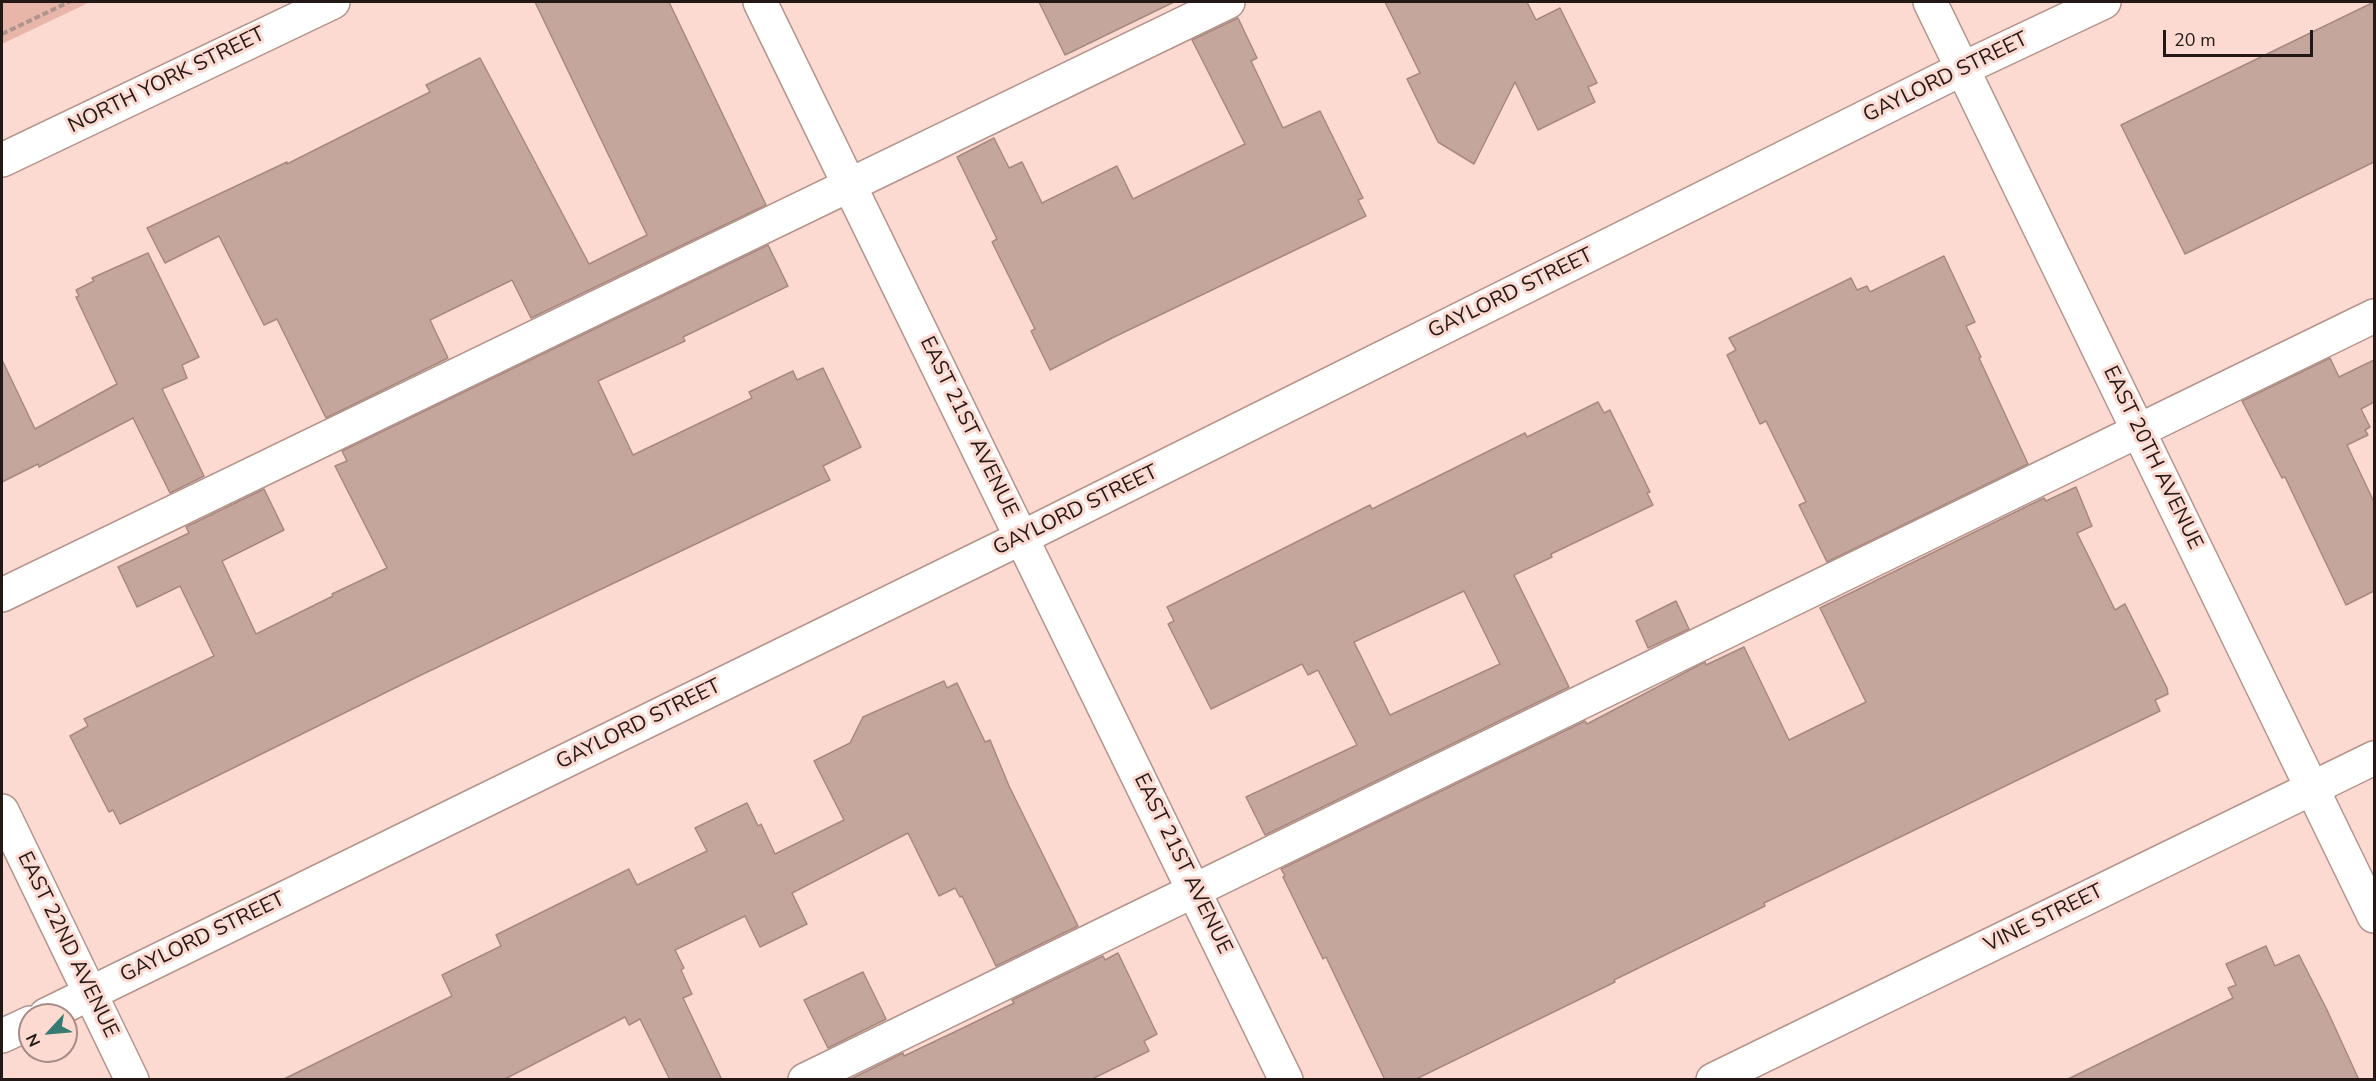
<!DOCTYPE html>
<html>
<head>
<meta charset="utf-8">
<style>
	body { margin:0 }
	#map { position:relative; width:2376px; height:1081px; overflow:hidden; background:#fcdad1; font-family:"Nunito Sans",sans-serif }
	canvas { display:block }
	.frame { position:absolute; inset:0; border:3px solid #231815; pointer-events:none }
	.north { position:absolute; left:18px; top:1003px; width:60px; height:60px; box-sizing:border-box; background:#fcdad1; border:2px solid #a58c86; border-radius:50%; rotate:244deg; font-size:16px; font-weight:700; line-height:24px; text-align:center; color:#231815 }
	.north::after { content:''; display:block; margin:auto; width:21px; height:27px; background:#357b71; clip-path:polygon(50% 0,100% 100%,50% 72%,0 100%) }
	.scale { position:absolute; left:2163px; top:30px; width:150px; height:27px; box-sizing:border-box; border:3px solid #231815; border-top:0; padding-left:8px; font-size:18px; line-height:21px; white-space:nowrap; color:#231815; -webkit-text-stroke:4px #fcdad1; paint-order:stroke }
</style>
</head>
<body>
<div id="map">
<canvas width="2376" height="1081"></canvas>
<div class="frame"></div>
<div class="north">N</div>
<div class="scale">20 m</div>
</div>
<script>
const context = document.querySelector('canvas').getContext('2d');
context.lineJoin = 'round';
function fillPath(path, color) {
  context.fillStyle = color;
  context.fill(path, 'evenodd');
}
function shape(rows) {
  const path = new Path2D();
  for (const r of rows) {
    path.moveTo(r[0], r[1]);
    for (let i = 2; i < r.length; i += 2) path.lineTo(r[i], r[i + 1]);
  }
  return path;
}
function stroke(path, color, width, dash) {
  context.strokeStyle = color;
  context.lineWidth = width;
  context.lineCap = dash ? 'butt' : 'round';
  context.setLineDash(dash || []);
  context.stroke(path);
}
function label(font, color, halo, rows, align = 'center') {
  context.font = font + ' "Nunito Sans",sans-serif';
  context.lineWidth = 6;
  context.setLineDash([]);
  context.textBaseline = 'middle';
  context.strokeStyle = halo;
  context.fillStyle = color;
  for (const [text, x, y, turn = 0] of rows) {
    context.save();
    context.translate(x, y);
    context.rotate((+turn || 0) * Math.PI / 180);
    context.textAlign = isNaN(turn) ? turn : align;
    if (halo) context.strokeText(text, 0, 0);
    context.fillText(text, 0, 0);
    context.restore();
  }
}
const green = shape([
	[2,2,90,2,2,44]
]);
const building = shape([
	[535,2,669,2,766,205,531,318,512,280,430,320,448,358,326,418,277,319,264,325,219,236,165,263,147,228,287,162,287,164,430,92,426,85,480,58,589,264,647,235,535,2],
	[1039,2,1174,2,1065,55,1039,2],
	[1385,2,1527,2,1536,20,1560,8,1597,83,1588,87,1595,102,1538,130,1515,82,1474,164,1438,142,1407,79,1420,73,1385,2],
	[2374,2,2374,162,2185,254,2121,125,2374,2],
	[1238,18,1257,58,1251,61,1283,128,1320,111,1363,198,1358,200,1366,216,1112,338,1050,370,1031,331,1035,329,992,242,997,239,957,157,994,138,1009,168,1022,162,1042,203,1117,166,1133,199,1245,144,1192,40,1238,18],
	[768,245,788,286,683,337,685,341,598,381,633,455,752,398,749,392,793,371,797,380,823,368,861,447,823,466,830,480,421,675,120,824,113,810,109,812,70,736,88,726,84,719,214,656,180,586,137,607,118,567,189,533,186,527,264,489,284,530,222,561,256,634,333,596,332,594,387,568,335,466,347,461,342,451,768,245],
	[148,253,199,357,182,365,187,378,162,389,204,476,170,493,133,418,39,467,38,464,2,482,2,360,35,429,117,384,76,297,79,296,76,290,94,281,92,278,148,253],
	[1944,256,1975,322,1966,326,1981,357,1979,358,2028,464,1827,562,1799,505,1806,502,1766,421,1760,424,1727,355,1736,350,1729,338,1851,278,1857,290,1867,286,1870,292,1944,256],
	[2330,358,2339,377,2374,360,2374,402,2361,409,2370,427,2365,430,2368,435,2347,445,2374,502,2374,591,2346,605,2285,477,2282,478,2242,401,2330,358],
	[1598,402,1604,413,1610,410,1650,492,1647,493,1653,505,1551,554,1552,557,1514,575,1569,687,1265,835,1246,797,1357,745,1318,670,1308,675,1302,664,1211,709,1168,624,1174,621,1167,607,1370,505,1372,509,1525,433,1527,437,1598,402],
	[1464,591,1500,664,1390,715,1354,642,1464,591],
	[2076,487,2092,526,2077,533,2115,610,2125,604,2167,688,2168,694,2155,700,2160,711,1764,903,1765,906,1614,980,1615,982,1414,1080,1385,1080,1326,957,1323,959,1283,877,1285,876,1281,869,1585,721,1587,724,1705,662,1706,665,1744,647,1789,740,1866,702,1820,608,2044,498,2046,501,2076,487],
	[1676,601,1689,629,1648,648,1636,621,1676,601],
	[944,681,947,688,957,683,985,742,990,740,1009,786,1078,926,996,966,962,896,960,897,955,888,939,896,908,833,792,893,807,924,760,947,745,916,675,950,684,968,681,970,692,994,683,998,722,1080,670,1080,640,1019,629,1025,625,1017,503,1080,282,1080,452,996,442,975,501,946,496,935,629,869,637,885,707,851,695,828,747,803,758,826,761,824,775,854,844,820,814,761,850,743,863,717,944,681],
	[2266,946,2275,966,2299,955,2327,1010,2359,1080,2066,1080,2233,998,2228,988,2236,985,2226,964,2266,946],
	[1118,953,1157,1034,1144,1041,1149,1051,1090,1080,849,1080,903,1053,904,1056,965,1027,1014,1003,1012,1000,1103,956,1105,960,1118,953],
	[863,972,886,1019,828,1048,804,1000,863,972]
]);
const path = shape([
	[2,34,69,2]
]);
const minor = shape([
	[760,2,1286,1080],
	[1930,2,2374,916],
	[2,595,1228,2],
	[2,811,132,1080],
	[46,1015,1021,538,1962,69,2104,2],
	[2,1036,30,1023],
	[805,1080,2374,316],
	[1713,1080,2374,758]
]);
const major = shape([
	[2,160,333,2]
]);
const streetNames = [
	["GAYLORD STREET",1946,78,-26],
	["NORTH YORK STREET",167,81,-26],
	["GAYLORD STREET",1511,294,-26],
	["EAST 21ST AVENUE",968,427,64],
	["EAST 20TH AVENUE",2152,458,64],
	["GAYLORD STREET",1076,511,-26],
	["GAYLORD STREET",639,725,-26],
	["EAST 21ST AVENUE",1182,864,64],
	["VINE STREET",2044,919,-26],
	["GAYLORD STREET",203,938,-26],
	["EAST 22ND AVENUE",67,945,64]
];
fillPath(green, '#e7b6a8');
fillPath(building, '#c5a69d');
stroke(building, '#a78980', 1.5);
stroke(minor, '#b3948b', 36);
stroke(major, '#b3948b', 36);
stroke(path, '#ae948d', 4, [6, 3]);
stroke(minor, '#fff', 33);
stroke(major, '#fff', 33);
label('21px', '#231815', '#fcdad1', streetNames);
</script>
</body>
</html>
